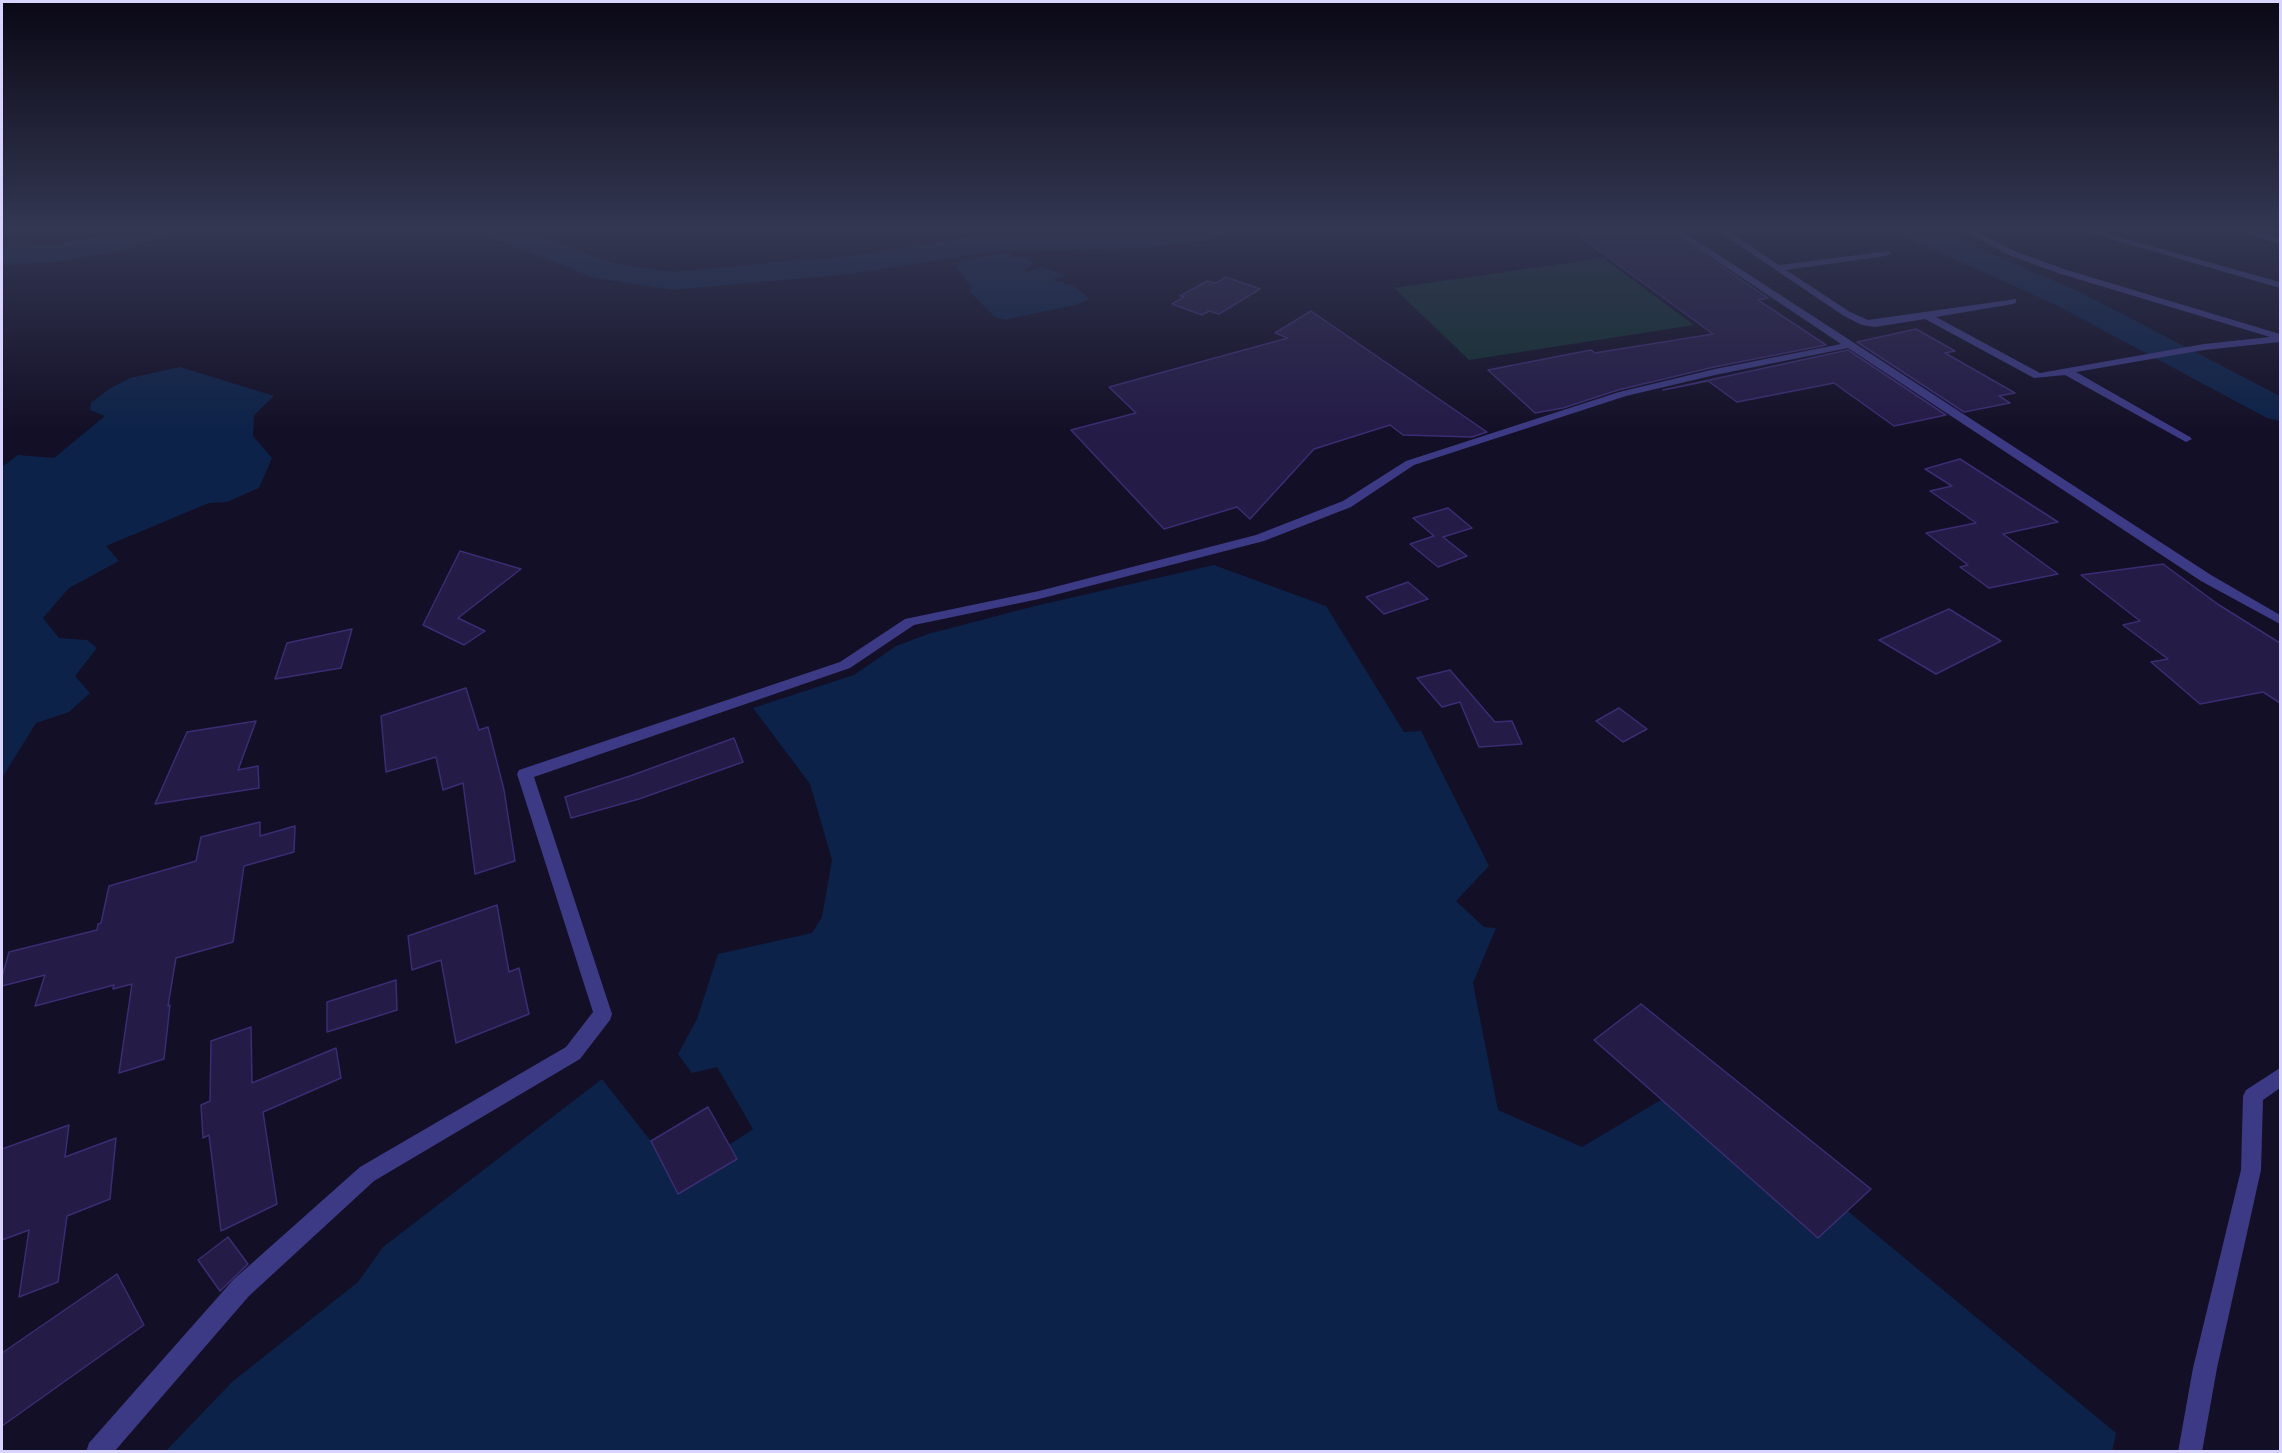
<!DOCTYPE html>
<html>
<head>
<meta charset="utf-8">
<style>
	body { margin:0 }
	#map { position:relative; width:2282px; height:1453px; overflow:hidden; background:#130f26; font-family:"DejaVu Sans",sans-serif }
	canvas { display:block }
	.frame { position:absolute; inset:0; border:3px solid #d9d4ff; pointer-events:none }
</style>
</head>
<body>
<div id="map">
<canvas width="2282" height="1453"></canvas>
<div class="frame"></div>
</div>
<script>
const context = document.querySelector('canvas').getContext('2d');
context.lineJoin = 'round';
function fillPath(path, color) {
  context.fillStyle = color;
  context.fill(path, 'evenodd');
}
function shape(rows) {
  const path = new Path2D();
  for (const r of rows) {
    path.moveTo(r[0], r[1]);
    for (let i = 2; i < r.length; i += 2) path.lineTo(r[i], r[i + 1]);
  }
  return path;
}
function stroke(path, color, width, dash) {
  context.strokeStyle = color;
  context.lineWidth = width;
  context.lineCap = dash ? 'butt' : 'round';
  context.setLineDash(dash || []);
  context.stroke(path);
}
const green = shape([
	[1603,258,1694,325,1469,360,1394,288]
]);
const water = shape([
	[1009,252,1013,258,1021,256,1034,264,1025,269,1026,271,1042,267,1066,276,1055,278,1055,282,1065,282,1063,285,1072,284,1090,299,1076,305,1017,317,1005,320,995,317,970,292,971,286,956,267,962,261],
	[180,367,274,396,254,415,253,436,272,458,259,488,227,502,209,503,106,546,119,561,69,588,43,618,59,638,87,640,97,648,75,676,90,693,69,712,36,723,2,778,2,467,18,455,54,458,105,416,90,410,91,403,109,389,130,378],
	[1214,565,1326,606,1404,732,1421,731,1489,866,1456,901,1484,927,1496,928,1473,983,1498,1110,1582,1147,1679,1089,1806,1195,1849,1212,2116,1433,2112,1452,165,1452,232,1382,358,1282,383,1247,602,1079,680,1178,753,1129,717,1067,692,1073,678,1054,697,1019,718,954,812,933,822,917,832,860,810,784,753,708,854,675,896,646,928,634,1035,606]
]);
const river = shape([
	[123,231,168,231,164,237,118,251,58,262,2,265,2,247,58,244,123,231],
	[486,231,527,231,612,263,672,272,849,256,997,233,1225,231,1221,237,1211,240,1146,248,997,251,849,274,672,290,595,278,490,237,486,231],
	[1901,231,1939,231,2078,291,2280,396,2280,421,2267,418,2056,305,1905,237,1901,231]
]);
const building = shape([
	[1572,231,1670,231,1768,298,1758,300,1826,345,1714,367,1618,390,1563,408,1535,413,1488,370,1591,350,1595,353,1713,334,1572,231],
	[1226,277,1260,289,1219,314,1209,311,1202,315,1172,304,1184,297,1180,296,1207,281,1216,283,1226,277],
	[1311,311,1487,432,1472,437,1403,435,1390,425,1314,449,1250,519,1237,507,1164,529,1071,430,1136,413,1109,387,1288,338,1275,333,1311,311],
	[1916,329,1955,351,1945,353,2015,393,1999,396,2010,403,1964,412,1857,342,1916,329],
	[1848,350,1946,415,1894,426,1834,383,1737,402,1708,381,1663,390,1848,350],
	[1960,459,2058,522,2003,534,2058,574,1989,588,1960,567,1968,565,1926,533,1976,523,1930,491,1952,486,1925,469,1960,459],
	[1448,508,1472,528,1443,537,1467,556,1438,567,1410,544,1434,536,1413,518,1448,508],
	[460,551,521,569,458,618,485,631,464,645,423,625,460,551],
	[2163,564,2219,605,2280,643,2280,703,2263,692,2200,704,2151,662,2168,659,2123,625,2140,621,2081,575,2163,564],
	[1408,582,1428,599,1384,614,1366,597,1408,582],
	[1949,609,2001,641,1936,674,1879,640,1949,609],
	[352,629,341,668,275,679,287,643,352,629],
	[1450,670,1495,722,1512,721,1522,744,1479,747,1460,702,1442,707,1417,678,1450,670],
	[466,688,479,730,488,727,504,790,515,861,475,874,463,783,443,790,436,757,386,772,381,716,466,688],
	[1619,708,1647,729,1623,742,1596,721,1619,708],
	[256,721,238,770,258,766,259,788,155,804,187,732,256,721],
	[734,738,743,762,639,799,571,818,565,797,630,776,734,738],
	[260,822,260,836,295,826,294,852,244,866,233,942,176,958,168,1006,170,1005,164,1059,119,1073,132,984,113,989,114,985,35,1006,45,975,2,986,2,977,9,952,97,930,98,924,101,923,109,886,196,861,201,837,260,822],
	[497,905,509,972,519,968,529,1014,456,1043,441,960,412,970,408,936,497,905],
	[396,980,397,1010,327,1032,327,1002,396,980],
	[1641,1004,1871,1189,1818,1238,1594,1040,1641,1004],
	[251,1027,252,1083,336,1048,341,1078,263,1112,277,1204,221,1231,209,1135,203,1138,201,1105,210,1101,211,1041,251,1027],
	[708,1107,737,1159,678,1194,651,1141,708,1107],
	[69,1125,65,1157,116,1138,110,1199,67,1216,58,1282,19,1297,29,1230,2,1240,2,1149,69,1125],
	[228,1237,248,1264,220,1291,198,1260,228,1237],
	[117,1274,144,1325,2,1426,2,1353,117,1274]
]);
const minor = shape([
	[1672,231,1682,231,2211,575,2280,615,2280,624,2201,581,1848,348,1715,375,1626,396,1414,465,1351,507,1264,541,1039,599,914,625,850,668,534,777,612,1014,610,1020,580,1059,374,1181,249,1296,114,1452,86,1452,89,1443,233,1280,360,1167,566,1047,593,1012,517,774,519,770,840,662,905,619,1039,591,1256,535,1343,501,1406,461,1619,392,1715,369,1841,344,1672,231],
	[1718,231,1728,231,1779,265,1889,251,1891,253,1886,256,1786,270,1850,312,1868,320,2016,299,2016,303,2013,304,1936,317,2040,373,2204,344,2270,337,2061,274,2011,256,1964,231,1975,231,2017,252,2067,270,2280,334,2280,342,2204,350,2076,372,2190,437,2192,439,2186,442,2065,375,2034,378,1925,319,1875,327,1862,325,1844,316,1718,231],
	[2083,231,2097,231,2280,282,2280,288,2083,231],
	[2238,231,2252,231,2280,238,2280,244,2238,231],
	[2280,1068,2280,1088,2263,1100,2261,1170,2217,1368,2202,1452,2178,1452,2193,1368,2241,1170,2243,1096,2246,1090,2280,1068]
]);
fillPath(green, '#12302f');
fillPath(water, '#0c2248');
fillPath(river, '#0c2248');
fillPath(building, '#241b47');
stroke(building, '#3b2d73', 1.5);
fillPath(minor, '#3d3a85');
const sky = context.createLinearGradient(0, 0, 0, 434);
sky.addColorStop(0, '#0a0815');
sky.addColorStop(0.53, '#333752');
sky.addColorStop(1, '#33375200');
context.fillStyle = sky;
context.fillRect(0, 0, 2282, 434);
</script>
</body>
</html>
